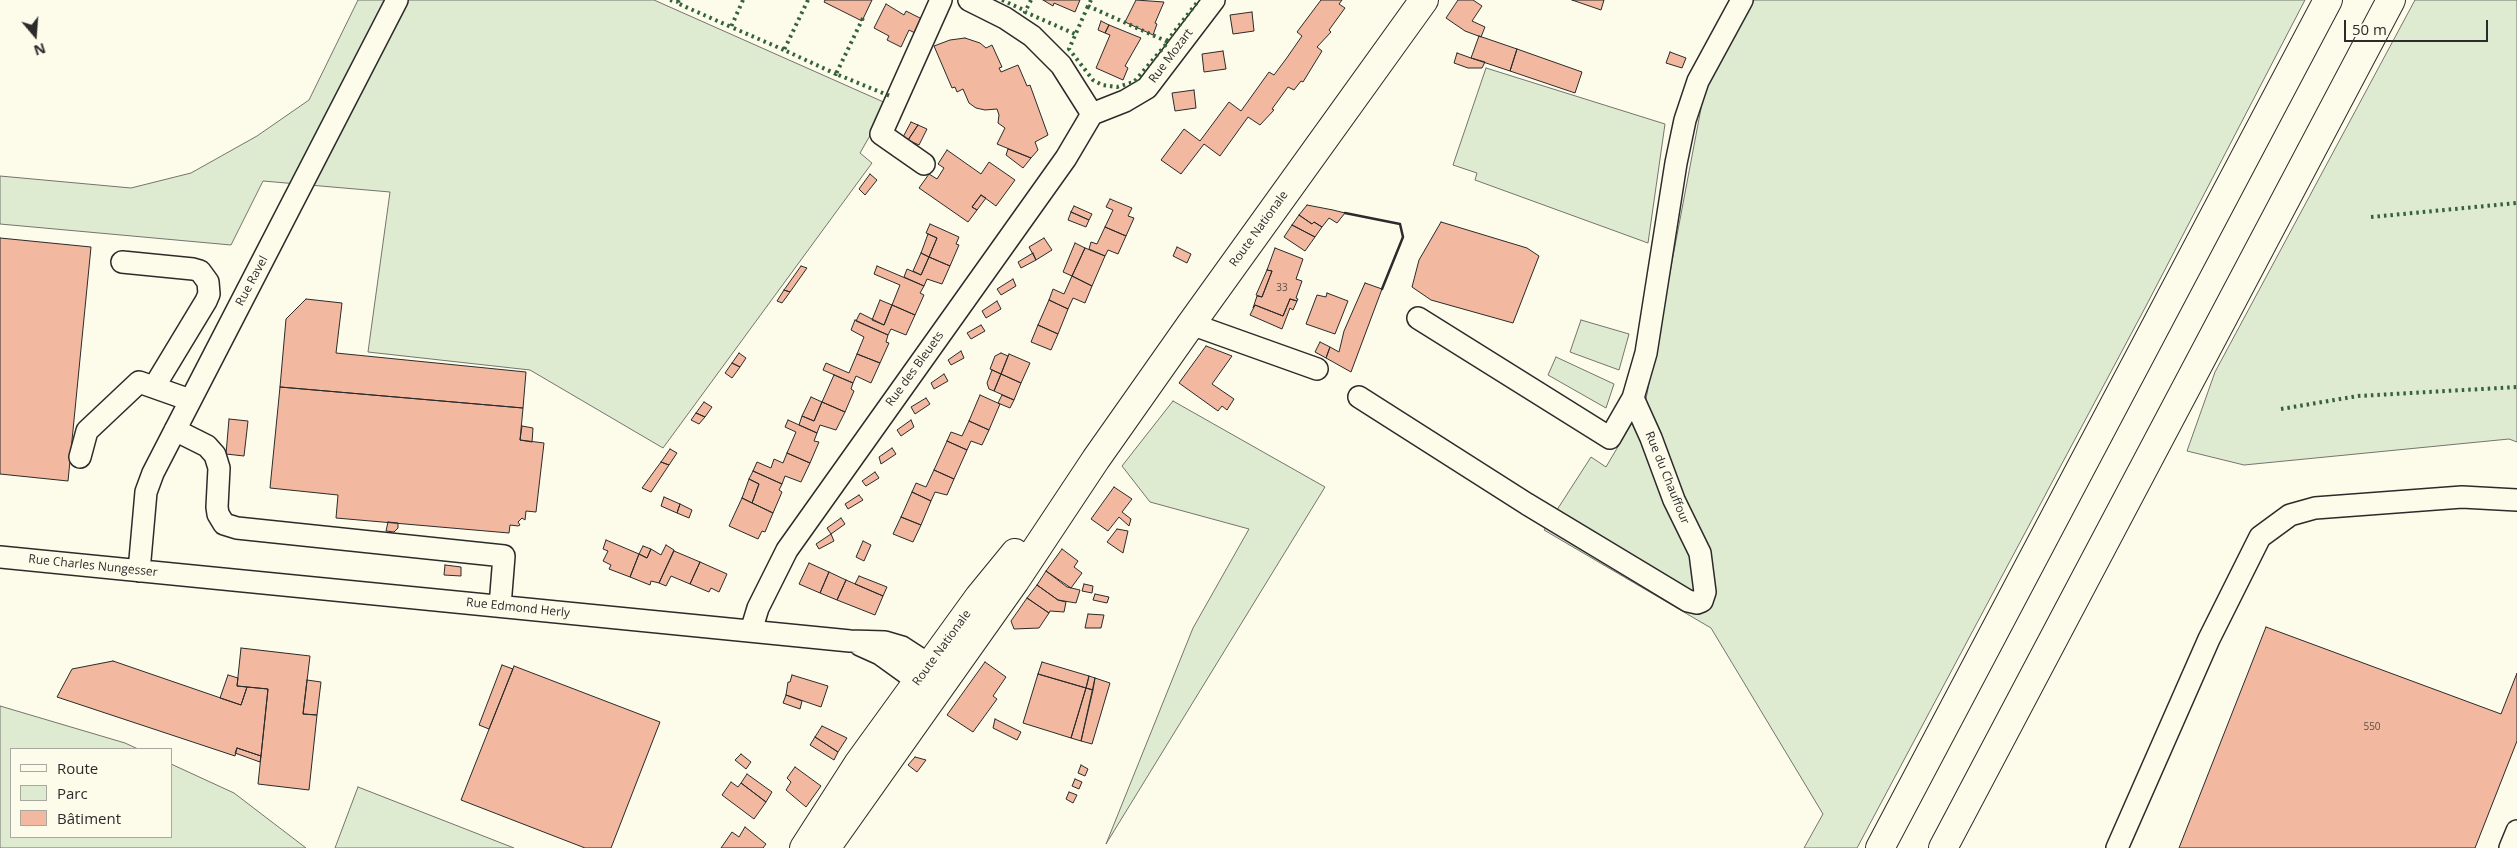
<!DOCTYPE html>
<html>
<head>
<meta charset="utf-8">
<style>
	body { margin:0 }
	#map { position:relative; width:2517px; height:848px; overflow:hidden; background:#fdfbea; font-family:"Open Sans",sans-serif }
	canvas { display:block }
	.legend { position:absolute; left:10px; top:748px; width:162px; height:90px; box-sizing:border-box; background:#fdfbea; border:1px solid #a9a89e; margin:0; padding:6px 9px; list-style:none; font-size:15px; color:#2b2b2b }
	.legend li { display:flex; align-items:center; gap:10px; height:25px }
	.legend b { width:25px; border:1px solid #a9a89e }
	.north { position:absolute; left:10px; top:10px; width:50px; height:50px; -webkit-text-stroke:4px #fdfbea; paint-order:stroke; rotate:162deg; font-size:14px; font-weight:700; line-height:20px; text-align:center; color:#2b2b2b }
	.north::after { content:''; display:block; margin:auto; width:18px; height:22px; background:#2b2b2b; clip-path:polygon(50% 0,100% 100%,50% 72%,0 100%) }
	.scale { position:absolute; left:2344px; top:20px; width:144px; height:22px; box-sizing:border-box; border:2px solid #2b2b2b; border-top:0; padding-left:6px; font-size:15px; line-height:18px; white-space:nowrap; color:#2b2b2b; -webkit-text-stroke:4px #fdfbea; paint-order:stroke }
</style>
</head>
<body>
<div id="map">
<canvas width="2517" height="848"></canvas>
<ul class="legend">
<li><b style="height:6px;background:#fdfbea"></b>Route</li>
<li><b style="height:14px;background:#deebd1"></b>Parc</li>
<li><b style="height:14px;background:#f2b8a0"></b>Bâtiment</li>
</ul>
<div class="north">N</div>
<div class="scale">50 m</div>
</div>
<script>
const context = document.querySelector('canvas').getContext('2d');
context.lineJoin = 'round';
function fillPath(path, color) {
  context.fillStyle = color;
  context.fill(path, 'evenodd');
}
function shape(rows) {
  const path = new Path2D();
  for (const r of rows) {
    path.moveTo(r[0], r[1]);
    for (let i = 2; i < r.length; i += 2) path.lineTo(r[i], r[i + 1]);
  }
  return path;
}
function stroke(path, color, width, dash) {
  context.strokeStyle = color;
  context.lineWidth = width;
  context.lineCap = dash ? 'butt' : 'round';
  context.setLineDash(dash || []);
  context.stroke(path);
}
function label(font, color, halo, rows, align = 'center') {
  context.font = font + ' "Open Sans",sans-serif';
  context.lineWidth = 4;
  context.setLineDash([]);
  context.textBaseline = 'middle';
  context.strokeStyle = halo;
  context.fillStyle = color;
  for (const [text, x, y, turn = 0] of rows) {
    context.save();
    context.translate(x, y);
    context.rotate((+turn || 0) * Math.PI / 180);
    context.textAlign = isNaN(turn) ? turn : align;
    if (halo) context.strokeText(text, 0, 0);
    context.fillText(text, 0, 0);
    context.restore();
  }
}
const green = shape([
	[358,0,654,0,888,104,860,153,872,163,663,448,530,370,368,352,390,192,263,181,231,245,0,224,0,176,131,188,191,173,257,136,309,100,358,0],
	[1754,0,2305,0,2146,306,1857,848,1804,848,1823,814,1711,628,1544,530,1591,457,1606,467,1646,399,1706,82,1754,0],
	[2415,0,2517,0,2517,442,2509,439,2244,465,2187,451,2215,372,2415,0],
	[1486,68,1665,124,1648,243,1475,180,1477,173,1453,165,1486,68],
	[1581,320,1629,334,1619,370,1570,352,1581,320],
	[1556,357,1614,384,1606,408,1548,375,1556,357],
	[1173,401,1325,487,1106,844,1193,628,1249,529,1150,502,1122,466,1173,401],
	[0,706,125,743,138,749,11,749,11,837,171,837,171,764,234,793,306,848,0,848,0,706],
	[358,787,514,848,335,848,358,787]
]);
const building = shape([
	[825,0,872,0,862,21,824,2,825,0],
	[1043,0,1080,0,1075,12,1054,3,1053,6,1043,0],
	[1136,0,1164,2,1155,23,1157,24,1153,35,1125,22,1136,0],
	[1321,0,1342,0,1339,4,1345,8,1329,30,1331,32,1317,47,1322,51,1303,82,1301,81,1294,90,1288,87,1272,109,1274,110,1260,125,1248,117,1220,156,1204,144,1181,174,1161,160,1184,129,1200,141,1229,102,1241,111,1269,72,1274,75,1286,59,1302,36,1297,32,1321,0],
	[1458,0,1473,0,1482,6,1472,21,1485,27,1481,37,1465,31,1446,18,1458,0],
	[1572,0,1604,0,1601,10,1572,0],
	[886,4,904,15,906,11,926,21,919,35,909,30,901,47,887,40,889,36,874,28,886,4],
	[1252,12,1254,31,1233,34,1230,15,1252,12],
	[1101,21,1109,25,1105,33,1098,30,1101,21],
	[1109,25,1141,38,1125,66,1128,68,1123,80,1096,68,1110,35,1105,33,1109,25],
	[1479,36,1517,49,1510,71,1471,58,1479,36],
	[965,38,980,43,986,48,992,45,1002,67,999,68,1001,72,1018,65,1027,86,1030,85,1048,135,1035,142,1038,150,1031,158,997,144,1005,128,998,123,999,115,997,109,985,110,976,108,969,103,963,89,957,92,955,87,952,88,934,46,950,40,965,38],
	[1517,49,1582,72,1575,93,1510,71,1517,49],
	[1223,51,1226,69,1204,72,1202,54,1223,51],
	[1670,52,1686,58,1682,68,1666,63,1670,52],
	[1457,53,1471,58,1485,62,1482,68,1468,68,1454,63,1457,53],
	[1194,90,1196,108,1175,111,1172,93,1194,90],
	[911,122,918,125,908,140,903,137,911,122],
	[918,125,927,129,919,145,908,140,918,125],
	[1008,149,1031,158,1023,168,1006,155,1008,149],
	[947,150,981,174,989,162,1015,180,996,206,981,195,972,207,977,210,968,222,919,188,929,174,937,179,944,168,938,164,947,150],
	[870,174,877,180,865,195,859,189,870,174],
	[981,195,986,198,977,210,972,207,981,195],
	[1110,199,1132,208,1128,216,1134,218,1126,236,1105,227,1113,210,1106,207,1110,199],
	[1307,205,1333,210,1345,213,1337,223,1329,218,1322,227,1314,222,1312,224,1299,215,1307,205],
	[1074,206,1092,214,1089,220,1071,212,1074,206],
	[1071,212,1089,220,1086,227,1068,220,1071,212],
	[1299,215,1312,224,1314,222,1322,227,1315,237,1292,225,1299,215],
	[1441,222,1527,248,1539,256,1513,323,1431,300,1412,287,1419,260,1441,222],
	[930,224,959,237,956,244,959,245,950,266,929,257,937,238,926,233,930,224],
	[1292,225,1315,237,1305,251,1284,237,1292,225],
	[1105,227,1126,236,1118,254,1108,250,1105,256,1089,249,1091,242,1097,244,1105,227],
	[928,234,937,238,929,257,921,253,928,234],
	[0,238,91,247,68,481,0,474,0,238],
	[1044,238,1052,250,1036,260,1029,247,1044,238],
	[1075,243,1085,248,1072,276,1063,272,1075,243],
	[1177,247,1191,254,1187,263,1173,256,1177,247],
	[1085,248,1105,256,1092,286,1072,276,1085,248],
	[1275,248,1303,259,1296,279,1302,281,1296,298,1298,299,1297,301,1290,299,1283,316,1255,305,1253,308,1257,296,1262,297,1272,271,1267,270,1275,248],
	[921,253,929,257,921,275,913,271,921,253],
	[1033,253,1036,260,1021,268,1018,262,1033,253],
	[929,257,950,266,942,284,927,279,924,286,904,277,907,269,921,275,929,257],
	[801,266,807,268,790,292,784,290,801,266],
	[877,266,924,286,920,293,924,295,915,315,892,305,900,285,874,274,877,266],
	[1267,270,1272,271,1262,297,1256,295,1267,270],
	[1072,276,1092,286,1085,303,1073,298,1068,309,1049,300,1053,289,1064,294,1072,276],
	[1013,279,1016,286,1001,295,997,289,1013,279],
	[1365,283,1382,289,1351,372,1326,358,1330,347,1339,352,1344,331,1365,283],
	[784,290,790,292,782,303,777,301,784,290],
	[1327,293,1348,301,1335,334,1306,324,1317,295,1326,297,1327,293],
	[306,299,342,303,336,353,526,372,523,408,280,387,286,319,306,299],
	[1290,299,1297,301,1293,310,1290,308,1282,329,1250,315,1255,305,1283,316,1290,299],
	[880,300,892,305,884,325,872,320,880,300],
	[1049,300,1068,309,1058,334,1038,325,1049,300],
	[997,301,1001,309,986,318,982,311,997,301],
	[892,305,915,315,906,335,891,329,888,335,856,321,860,313,884,325,892,305],
	[855,320,888,335,886,342,889,343,880,363,857,354,864,337,851,330,855,320],
	[981,325,985,331,971,339,967,333,981,325],
	[1038,325,1058,334,1051,350,1031,342,1038,325],
	[1320,342,1330,347,1326,358,1315,352,1320,342],
	[1206,346,1232,356,1212,384,1234,399,1227,410,1222,406,1218,411,1179,383,1206,346],
	[961,351,964,358,951,365,948,360,961,351],
	[739,353,746,358,740,367,732,363,739,353],
	[1001,353,1008,356,1001,374,990,369,995,356,1001,353],
	[857,354,880,363,871,383,856,376,853,383,823,370,826,363,849,373,857,354],
	[1009,354,1030,363,1021,383,1001,374,1009,354],
	[732,363,740,367,732,378,725,373,732,363],
	[992,370,1001,374,994,391,989,389,987,383,992,370],
	[944,374,948,381,934,389,931,383,944,374],
	[1001,374,1021,383,1014,400,994,391,1001,374],
	[834,375,853,383,851,389,854,391,845,412,822,402,834,375],
	[280,387,523,408,520,440,544,443,536,512,526,511,525,520,522,518,518,522,520,525,518,526,510,525,509,533,336,518,338,495,270,488,280,387],
	[980,395,1000,404,989,430,969,421,980,395],
	[1002,395,1014,400,1010,408,998,403,1002,395],
	[811,397,822,402,814,421,802,416,811,397],
	[926,398,930,404,915,414,911,407,926,398],
	[704,402,712,407,705,417,696,413,704,402],
	[822,402,845,412,836,430,820,425,817,433,799,425,802,416,814,421,822,402],
	[696,413,705,417,699,424,691,420,696,413],
	[229,419,248,421,244,456,226,454,229,419],
	[788,420,817,433,814,441,819,442,810,463,787,453,796,432,785,427,788,420],
	[911,420,914,427,901,436,897,430,911,420],
	[969,421,989,430,982,445,971,441,967,450,947,441,951,432,962,436,969,421],
	[522,426,533,428,532,442,520,440,522,426],
	[947,441,967,450,954,479,934,470,947,441],
	[892,448,896,454,881,464,879,457,892,448],
	[670,449,677,453,669,465,661,462,670,449],
	[787,453,810,463,801,482,785,476,782,484,753,471,757,462,771,468,774,459,783,463,787,453],
	[661,462,669,465,651,492,642,488,661,462],
	[934,470,954,479,947,495,935,492,931,501,912,492,916,483,926,487,934,470],
	[753,471,782,484,779,490,782,492,773,513,752,503,759,484,749,479,753,471],
	[875,472,879,478,866,486,862,481,875,472],
	[749,479,759,484,752,503,742,498,749,479],
	[1114,487,1132,499,1122,512,1131,519,1129,526,1119,517,1108,531,1091,519,1114,487],
	[912,492,931,501,921,525,901,517,912,492],
	[859,495,863,500,848,509,845,504,859,495],
	[664,497,680,504,677,513,661,506,664,497],
	[742,498,773,513,765,532,762,531,758,539,729,526,742,498],
	[680,504,692,510,689,518,677,513,680,504],
	[901,517,921,525,913,542,893,534,901,517],
	[841,518,845,524,831,534,827,528,841,518],
	[388,522,398,523,398,528,394,532,386,531,388,522],
	[1117,529,1128,531,1123,553,1107,542,1117,529],
	[831,534,834,541,819,549,816,544,831,534],
	[606,540,639,554,630,577,609,569,611,565,603,561,608,551,603,549,606,540],
	[863,541,871,545,864,561,856,557,863,541],
	[666,545,674,550,659,583,651,581,650,585,630,577,639,554,647,558,651,549,661,555,666,545],
	[643,546,651,549,647,558,639,554,643,546],
	[1062,549,1078,561,1074,567,1082,573,1071,588,1046,571,1062,549],
	[674,551,700,562,690,584,671,576,666,586,659,583,674,551],
	[700,562,727,574,719,592,711,588,709,592,690,584,700,562],
	[809,563,829,572,820,593,799,584,809,563],
	[445,565,461,567,461,576,444,575,445,565],
	[1046,571,1067,587,1080,590,1076,603,1058,600,1037,585,1046,571],
	[829,572,846,580,837,600,820,593,829,572],
	[859,576,887,587,883,596,855,584,859,576],
	[846,580,883,596,875,615,837,600,846,580],
	[1084,584,1093,586,1092,593,1082,591,1084,584],
	[1037,585,1058,600,1066,602,1064,612,1050,611,1049,613,1027,598,1037,585],
	[1095,594,1109,597,1107,603,1093,600,1095,594],
	[1027,598,1049,613,1039,628,1014,629,1011,621,1027,598],
	[1088,614,1104,615,1101,628,1085,628,1088,614],
	[2266,627,2501,714,2517,673,2517,741,2475,848,2179,848,2266,627],
	[241,648,310,656,303,714,317,715,309,790,258,784,268,689,237,686,241,648],
	[113,661,241,705,247,687,268,689,261,756,237,748,235,756,57,697,72,669,113,661],
	[985,662,1006,677,993,696,997,699,973,732,947,715,985,662],
	[1042,662,1089,676,1086,688,1038,674,1042,662],
	[502,665,513,669,489,729,479,725,502,665],
	[514,666,660,722,611,848,585,848,461,800,514,666],
	[1038,674,1086,688,1071,738,1023,723,1038,674],
	[228,675,238,678,237,686,247,687,241,705,220,698,228,675],
	[792,675,828,686,821,707,786,695,788,682,790,682,792,675],
	[1089,676,1095,678,1093,690,1086,688,1089,676],
	[1095,678,1110,683,1092,744,1081,741,1095,678],
	[307,680,321,682,317,715,303,714,307,680],
	[1086,688,1093,690,1081,741,1071,738,1086,688],
	[786,695,802,701,800,709,783,703,786,695],
	[995,719,1021,732,1017,740,993,728,995,719],
	[822,726,847,738,838,752,815,737,822,726],
	[815,737,838,752,834,760,810,745,815,737],
	[237,748,261,756,260,762,235,753,237,748],
	[741,754,751,762,746,769,735,760,741,754],
	[915,757,926,760,917,772,908,765,915,757],
	[1081,765,1088,769,1085,776,1078,773,1081,765],
	[795,767,821,786,806,807,786,790,791,782,787,778,795,767],
	[747,774,772,792,766,802,741,783,747,774],
	[1075,779,1082,782,1079,789,1072,786,1075,779],
	[731,782,738,787,741,783,766,802,754,819,722,795,731,782],
	[1069,792,1077,795,1073,803,1066,799,1069,792],
	[745,827,766,844,763,848,721,848,732,832,739,837,745,827]
]);
const minor = shape([
	[969,0,1005,18,1032,36,1061,65,1092,114],
	[1092,114,1125,101,1147,88,1214,0],
	[924,164,881,134,941,0],
	[122,262,193,269,200,271,208,282,209,294,206,301,154,387],
	[1418,318,1610,438,1633,398],
	[1191,324,1317,369],
	[1359,397,1527,504,1688,601,1697,603,1702,601,1705,592,1700,553,1674,500,1651,438,1633,398,1646,353,1676,163,1685,120,1698,81,1742,0],
	[175,430,207,446,215,455,219,468,217,507,218,514,224,524,237,528,504,556,500,606],
	[80,457,87,431,139,382,190,400],
	[0,557,850,641,885,642,902,647,942,673],
	[139,571,146,492,153,473,397,0],
	[751,631,758,608,787,550,1066,158,1092,114],
	[860,645,880,654,930,690],
	[2117,848,2209,639,2260,537,2290,515,2315,508,2462,497,2517,500],
	[2510,848,2517,831]
]);
const major = shape([
	[804,848,858,764,979,597,1015,553],
	[826,848,1015,581,1096,459,1191,324,1424,0]
]);
const highway = shape([
	[1880,848,2328,0],
	[1943,848,2391,0]
]);
const hedge = shape([
	[670,0,678,2],
	[679,0,677,3,731,27,732,25],
	[743,0,731,27,784,50],
	[808,0,784,50,836,74,837,72],
	[1002,0,1026,11],
	[1031,0,1025,12,1075,34],
	[1088,6,1168,42,1134,82,1117,87,1102,85,1093,80,1069,49,1088,6],
	[1090,7,1088,6,1091,0],
	[863,18,836,74,890,96],
	[1167,41,1199,0],
	[2371,217,2517,203],
	[2281,409,2358,396,2517,387]
]);
const wall = shape([
	[1345,213,1400,224,1403,237,1382,289]
]);
const numberNames = [
	["33",1282,288],
	["550",2372,727]
];
const streetNames = [
	["Rue Mozart",1171,56,-53],
	["Route Nationale",1259,229,-54],
	["Rue Ravel",252,281,-62],
	["Rue des Bleuets",915,369,-54],
	["Rue du Chauffour",1667,478,68],
	["Rue Charles Nungesser",93,566,6],
	["Rue Edmond Herly",518,608,6],
	["Route Nationale",942,648,-54]
];
fillPath(green, '#deebd1');
stroke(green, '#74746e', 1);
fillPath(building, '#f2b8a0');
stroke(building, '#2b2b2b', 1);
stroke(minor, '#2b2b2b', 24);
stroke(major, '#2b2b2b', 30);
stroke(highway, '#2b2b2b', 30);
stroke(minor, '#fdfbea', 21);
stroke(major, '#fdfbea', 28);
stroke(highway, '#fdfbea', 28);
stroke(hedge, '#34623c', 4, [2.5, 4]);
stroke(wall, '#2b2b2b', 2.5);
label('10px', '#5d4e48', null, numberNames);
label('12px', '#2b2b2b', '#fdfbea', streetNames);
</script>
</body>
</html>
